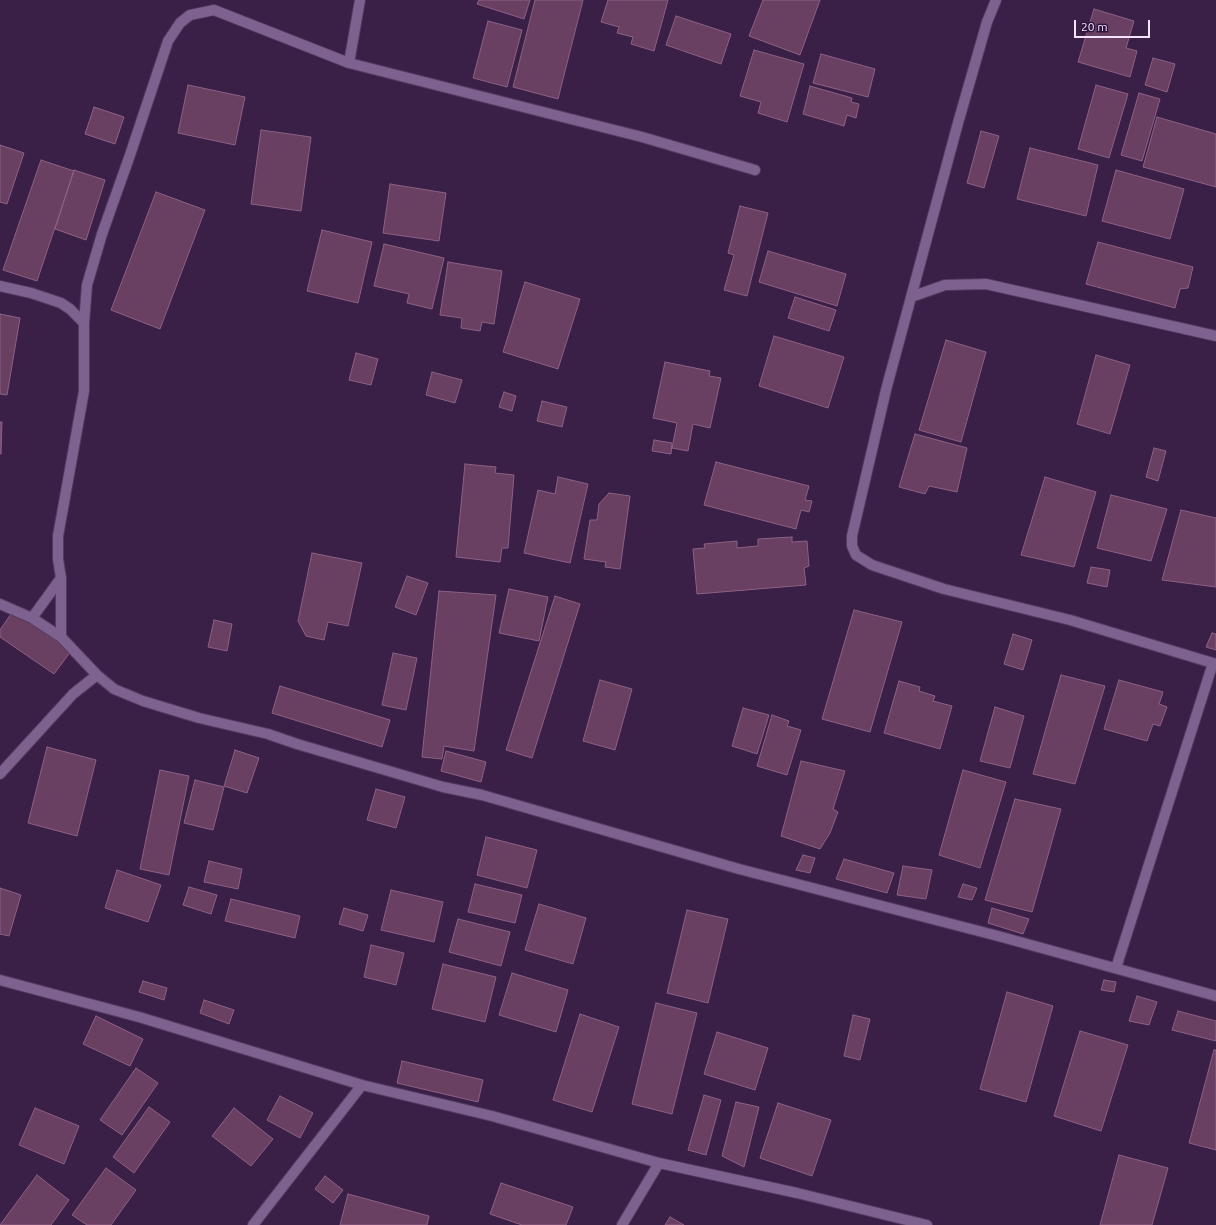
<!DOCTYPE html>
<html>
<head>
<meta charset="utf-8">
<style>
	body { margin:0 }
	#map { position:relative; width:1216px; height:1225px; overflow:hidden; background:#3a1f47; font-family:Ubuntu,sans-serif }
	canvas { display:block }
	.scale { position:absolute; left:1074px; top:20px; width:76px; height:18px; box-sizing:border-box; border:2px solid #f3e3fd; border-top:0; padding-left:5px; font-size:12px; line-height:14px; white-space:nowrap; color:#f3e3fd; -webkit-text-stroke:3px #2f153c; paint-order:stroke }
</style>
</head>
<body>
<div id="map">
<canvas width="1216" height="1225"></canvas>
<div class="scale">20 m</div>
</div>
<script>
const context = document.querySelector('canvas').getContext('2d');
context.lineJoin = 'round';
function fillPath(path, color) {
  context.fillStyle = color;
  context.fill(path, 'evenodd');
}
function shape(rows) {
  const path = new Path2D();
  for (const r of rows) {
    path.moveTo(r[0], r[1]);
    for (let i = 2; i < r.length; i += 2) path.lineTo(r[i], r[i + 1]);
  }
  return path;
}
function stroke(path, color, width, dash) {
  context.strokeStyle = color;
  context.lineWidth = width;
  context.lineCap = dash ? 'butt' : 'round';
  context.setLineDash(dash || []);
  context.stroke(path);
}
const building = shape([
	[479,0,530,0,524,19,477,4,479,0],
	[535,0,583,0,558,99,513,87,535,0],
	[608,0,668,0,654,51,631,44,633,37,617,33,619,27,601,22,608,0],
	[763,0,820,0,800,55,749,36,763,0],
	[1094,9,1134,21,1126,48,1137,51,1130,77,1078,62,1094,9],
	[676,16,731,34,721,64,666,45,676,16],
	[488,21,522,30,507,87,473,78,488,21],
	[754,50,804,64,787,122,758,113,761,102,740,96,754,50],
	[821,54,875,69,868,97,813,83,821,54],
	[1153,58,1175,64,1167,92,1145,85,1153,58],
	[188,85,245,97,235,145,178,133,188,85],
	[1096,85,1128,94,1109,158,1078,149,1096,85],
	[810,86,852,98,851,102,859,104,856,118,847,115,844,126,803,114,810,86],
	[1139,93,1160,99,1142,161,1121,155,1139,93],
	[94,107,124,117,115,144,85,134,94,107],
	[1157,117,1216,134,1216,187,1143,167,1157,117],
	[261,130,311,137,301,211,251,204,261,130],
	[981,131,999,136,984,188,967,183,981,131],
	[0,145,24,153,7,204,0,202,0,145],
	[1030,148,1098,165,1086,216,1017,199,1030,148],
	[41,160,74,171,37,281,3,270,41,160],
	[74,170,105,180,86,240,55,229,74,170],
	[1116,170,1184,189,1170,239,1102,221,1116,170],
	[390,184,446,193,439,241,383,233,390,184],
	[156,192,205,210,160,329,111,310,156,192],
	[740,206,768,213,747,296,724,290,734,255,728,253,740,206],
	[322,230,372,242,358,303,307,291,322,230],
	[1098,242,1193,267,1188,288,1180,289,1175,308,1086,284,1098,242],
	[384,244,444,258,432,309,407,303,409,294,374,286,384,244],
	[768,251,846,274,837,306,759,282,768,251],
	[448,262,502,271,494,324,482,322,480,331,461,328,462,318,440,315,448,262],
	[525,282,580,299,558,369,503,352,525,282],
	[795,297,836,310,829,331,788,318,795,297],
	[0,314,20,318,7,395,0,394,0,314],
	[774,336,844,357,828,408,759,386,774,336],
	[946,340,986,352,961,442,919,430,946,340],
	[356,353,378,359,371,385,349,380,356,353],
	[1096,355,1130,365,1110,434,1077,424,1096,355],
	[665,362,710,371,709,376,721,378,710,428,693,424,688,451,672,448,677,423,653,418,665,362],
	[432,372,462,380,455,403,426,395,432,372],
	[504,392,516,396,512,411,499,407,504,392],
	[542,401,567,407,562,427,537,421,542,401],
	[0,422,2,422,1,454,0,454,0,422],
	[915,434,967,448,957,492,929,486,925,494,899,487,915,434],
	[654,440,672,443,671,454,652,451,654,440],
	[1154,448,1166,451,1158,481,1146,477,1154,448],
	[716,462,809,486,805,500,812,501,809,512,801,510,796,529,704,505,716,462],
	[465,464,496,467,495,473,514,475,508,548,502,548,500,562,456,557,465,464],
	[558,477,588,484,570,563,524,553,538,490,555,494,558,477],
	[1045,477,1096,492,1074,567,1021,555,1045,477],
	[609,493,630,496,620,569,605,567,606,562,584,559,590,520,597,520,599,504,609,493],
	[1111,495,1167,509,1151,561,1097,548,1111,495],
	[1181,510,1216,518,1216,587,1162,580,1181,510],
	[792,537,792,542,807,541,809,566,804,568,806,585,697,594,693,549,705,548,704,544,737,541,737,548,758,546,758,539,792,537],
	[312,553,362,563,348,626,328,622,324,640,306,636,298,621,312,553],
	[1091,567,1110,570,1107,587,1087,583,1091,567],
	[407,576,428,583,416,615,395,607,407,576],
	[509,589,548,597,539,641,499,633,509,589],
	[439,591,496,595,474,751,444,746,442,759,422,757,439,591],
	[555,596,580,604,532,758,506,750,555,596],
	[854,610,902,622,870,732,822,719,854,610],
	[13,611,71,651,54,674,0,637,0,630,13,611],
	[214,620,232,624,227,651,208,647,214,620],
	[1212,633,1216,634,1216,650,1206,647,1212,633],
	[1013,634,1032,640,1023,670,1004,664,1013,634],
	[393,653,417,658,406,710,382,705,393,653],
	[1061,675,1105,686,1075,784,1033,774,1061,675],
	[600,680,632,689,615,750,583,741,600,680],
	[1119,680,1163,692,1159,704,1167,707,1160,726,1153,724,1147,741,1104,729,1119,680],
	[899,681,920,687,919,691,935,696,933,701,952,706,940,749,884,733,899,681],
	[280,686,390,720,382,747,272,713,280,686],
	[995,707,1024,716,1010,768,980,761,995,707],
	[743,708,769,715,757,754,732,746,743,708],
	[772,715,789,721,787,726,801,730,787,775,757,766,772,715],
	[47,747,96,760,77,836,28,823,47,747],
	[235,750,259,758,247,793,224,786,235,750],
	[446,751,486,762,481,782,441,771,446,751],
	[801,761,845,771,833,809,838,812,830,833,820,849,781,836,801,761],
	[160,770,189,776,169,875,140,869,160,770],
	[963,770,1006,782,980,868,939,855,963,770],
	[195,780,224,787,213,830,184,823,195,780],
	[376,789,405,797,396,828,367,820,376,789],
	[1015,799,1061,809,1032,912,985,900,1015,799],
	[486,837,537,850,527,888,477,875,486,837],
	[803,855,815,858,810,873,796,870,803,855],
	[844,859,894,873,887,893,836,879,844,859],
	[209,861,242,869,238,889,204,882,209,861],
	[903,866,932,870,926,899,897,895,903,866],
	[117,870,161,885,148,922,105,908,117,870],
	[475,884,522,895,515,923,468,912,475,884],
	[963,884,977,888,972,900,958,897,963,884],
	[189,887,217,895,211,914,183,905,189,887],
	[0,888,21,895,9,936,0,934,0,888],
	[391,890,443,902,434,942,381,930,391,890],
	[231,899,300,916,295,938,225,921,231,899],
	[539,904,586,918,573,964,525,950,539,904],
	[344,908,368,915,363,931,339,924,344,908],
	[992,908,1029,919,1023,934,988,923,992,908],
	[687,910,728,919,708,1003,667,993,687,910],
	[458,919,510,932,501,966,449,952,458,919],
	[371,945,404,953,396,985,364,977,371,945],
	[443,964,496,977,485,1022,432,1009,443,964],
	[512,973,568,990,556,1032,499,1015,512,973],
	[1104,980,1116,982,1114,992,1101,990,1104,980],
	[143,981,167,988,164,1000,139,992,143,981],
	[1007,992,1053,1006,1026,1102,980,1089,1007,992],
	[1137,996,1157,1002,1149,1025,1129,1021,1137,996],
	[204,1000,234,1010,229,1024,200,1013,204,1000],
	[656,1003,697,1013,672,1114,632,1104,656,1003],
	[1178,1011,1216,1021,1216,1041,1172,1030,1178,1011],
	[580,1014,619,1027,592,1112,553,1100,580,1014],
	[853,1015,870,1019,860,1060,844,1056,853,1015],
	[96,1016,143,1039,130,1066,83,1044,96,1016],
	[1080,1031,1128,1045,1101,1131,1054,1116,1080,1031],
	[717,1032,768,1048,755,1090,704,1074,717,1032],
	[1214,1050,1216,1050,1216,1150,1189,1143,1214,1050],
	[402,1061,483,1080,478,1102,397,1083,402,1061],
	[136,1068,158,1083,122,1135,100,1120,136,1068],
	[704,1095,721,1100,706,1155,688,1150,704,1095],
	[280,1096,313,1113,300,1138,267,1120,280,1096],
	[736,1102,759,1107,744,1167,722,1156,736,1102],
	[778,1103,831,1120,812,1176,760,1158,778,1103],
	[149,1107,170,1122,134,1173,113,1157,149,1107],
	[35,1108,79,1126,64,1164,19,1145,35,1108],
	[234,1108,273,1139,251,1166,212,1136,234,1108],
	[1119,1155,1168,1168,1152,1225,1100,1225,1119,1155],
	[106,1168,136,1190,111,1225,87,1225,72,1215,106,1168],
	[37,1175,69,1200,51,1225,0,1225,37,1175],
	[325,1176,343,1190,333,1203,315,1189,325,1176],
	[501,1183,573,1207,566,1225,522,1225,490,1214,501,1183],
	[348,1194,429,1216,427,1225,340,1225,348,1194],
	[670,1217,684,1225,665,1225,670,1217]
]);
const minor = shape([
	[996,0,987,22,958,123,886,390,852,536,852,546,856,555,872,565,944,589,1070,620,1216,664],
	[349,63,360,0],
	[0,286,31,293,61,303,70,309,84,323],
	[911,297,945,285,986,284,1216,336],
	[0,604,32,618,61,637,97,675,114,689,143,701,199,718,268,734,297,744,443,787,482,795,739,869,998,936,1216,996],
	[32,618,61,578],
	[61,637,61,578,58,559,58,536,84,391,84,323,87,285,102,234,130,155,168,41,180,23,190,15,214,10,349,63,642,137,755,170],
	[0,774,73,694,97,675],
	[1116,968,1213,663],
	[0,980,139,1017,362,1085,492,1116,659,1163,797,1193,927,1225],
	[253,1225,362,1085],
	[622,1225,659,1163]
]);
fillPath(building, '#693f62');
stroke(building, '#8d6185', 1);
stroke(minor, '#533b5f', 12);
stroke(minor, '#7e618f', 10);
</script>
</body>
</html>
